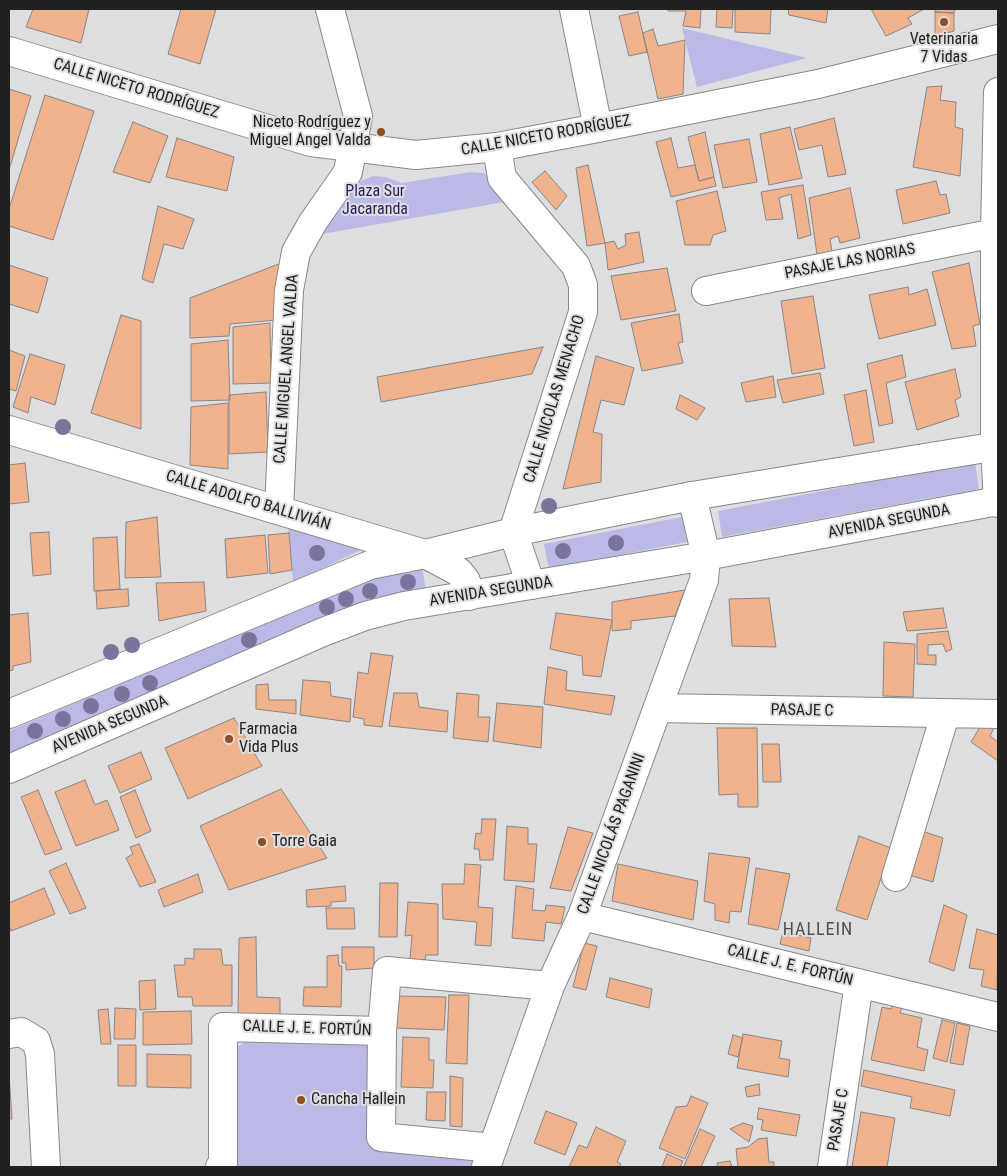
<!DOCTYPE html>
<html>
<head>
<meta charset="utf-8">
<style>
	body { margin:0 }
	#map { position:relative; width:1007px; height:1176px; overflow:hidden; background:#dedee1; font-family:"Roboto Condensed",sans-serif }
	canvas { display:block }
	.frame { position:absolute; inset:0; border:10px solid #212122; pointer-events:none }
</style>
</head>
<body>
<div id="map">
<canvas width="1007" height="1176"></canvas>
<div class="frame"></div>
</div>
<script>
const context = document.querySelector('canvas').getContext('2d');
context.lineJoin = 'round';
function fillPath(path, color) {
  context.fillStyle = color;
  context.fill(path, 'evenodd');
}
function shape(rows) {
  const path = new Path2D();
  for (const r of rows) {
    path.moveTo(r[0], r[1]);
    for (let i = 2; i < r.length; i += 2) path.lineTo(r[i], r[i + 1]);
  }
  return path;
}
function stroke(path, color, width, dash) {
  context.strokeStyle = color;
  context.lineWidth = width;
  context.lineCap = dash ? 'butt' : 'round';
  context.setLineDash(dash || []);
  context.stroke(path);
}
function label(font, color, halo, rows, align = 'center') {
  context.font = font + ' "Roboto Condensed",sans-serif';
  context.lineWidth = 4;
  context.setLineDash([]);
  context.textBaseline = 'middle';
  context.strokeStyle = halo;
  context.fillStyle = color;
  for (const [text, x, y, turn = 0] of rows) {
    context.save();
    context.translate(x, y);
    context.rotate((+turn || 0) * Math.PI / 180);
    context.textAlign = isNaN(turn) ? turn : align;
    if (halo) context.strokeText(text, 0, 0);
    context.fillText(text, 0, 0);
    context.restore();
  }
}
const green = shape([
	[682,28,807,58,697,87],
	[471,172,484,173,497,184,510,201,317,235,361,181,373,176,386,177,402,183],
	[975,462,979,489,722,537,718,511],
	[682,517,687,542,549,569,544,544],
	[288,525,363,549,293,582],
	[422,567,426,591,336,614,9,753,9,731,366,580],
	[247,1040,365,1042,371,1046,373,1134,476,1159,477,1167,236,1167,235,1049]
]);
const building = shape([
	[33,9,89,9,81,43,26,27,33,9],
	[181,9,216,9,200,64,168,54,181,9],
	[668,9,701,9,700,28,683,26,686,11,668,11,668,9],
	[717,9,733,9,732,28,716,27,717,9],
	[742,9,771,9,770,34,735,32,735,10,742,9],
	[788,9,828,9,826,23,789,15,788,9],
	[871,9,924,9,908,18,912,24,886,36,871,9],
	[935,9,955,9,954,13,935,12,935,9],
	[638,12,647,52,629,56,619,16,638,12],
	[935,12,954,13,954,31,935,36,935,12],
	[653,29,658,46,685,40,683,94,658,99,643,33,653,29],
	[942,86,940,100,956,102,955,127,963,129,960,176,913,167,927,87,942,86],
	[9,89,31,96,9,170,9,89],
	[45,95,94,111,53,240,9,226,9,209,45,95],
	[834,118,846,174,828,177,822,145,799,150,794,129,834,118],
	[133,122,168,136,150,183,113,172,133,122],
	[790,127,802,178,769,185,760,134,790,127],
	[705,132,714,177,699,181,688,137,705,132],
	[177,138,234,157,227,191,166,177,177,138],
	[671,138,678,168,695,165,699,181,714,177,716,186,671,197,656,142,671,138],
	[749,139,757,182,723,188,714,145,749,139],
	[588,165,605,243,587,246,576,168,588,165],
	[545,171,567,196,556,210,532,182,545,171],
	[936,181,940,195,946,194,950,213,903,224,896,190,936,181],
	[803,185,811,235,798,239,791,194,779,198,783,219,766,220,761,192,803,185],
	[850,188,860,238,840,243,838,236,830,239,832,252,817,255,809,198,850,188],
	[717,191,726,231,713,235,710,245,685,245,676,201,717,191],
	[158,206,194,219,183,249,164,244,153,283,142,279,158,206],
	[639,232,644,262,608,270,605,243,614,241,618,249,626,245,625,234,639,232],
	[284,262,277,320,230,324,229,336,190,338,190,298,284,262],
	[969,263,980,324,973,326,976,346,952,349,932,272,969,263],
	[9,265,48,278,38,313,9,304,9,265],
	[667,268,676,311,621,320,611,276,667,268],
	[908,287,909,295,927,289,936,325,879,339,869,295,908,287],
	[813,296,825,368,792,374,781,301,813,296],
	[679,314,683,342,678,343,683,363,642,371,631,323,679,314],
	[121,315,141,321,141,429,91,413,121,315],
	[270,323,271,383,233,384,233,327,270,323],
	[228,340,230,400,191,401,191,344,228,340],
	[543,347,532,374,381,402,377,377,543,347],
	[9,350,25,356,16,391,9,389,9,350],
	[30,354,65,365,55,405,31,397,28,413,13,407,30,354],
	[902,355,906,377,886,383,893,423,879,426,867,364,902,355],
	[596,356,634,368,624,405,601,400,593,432,602,434,601,482,563,489,596,356],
	[955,369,961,397,955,400,959,416,917,430,905,382,955,369],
	[820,373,824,394,783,403,777,380,820,373],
	[773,376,776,397,746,402,741,383,773,376],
	[866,390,874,442,854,446,844,395,866,390],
	[266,392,268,452,229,454,229,395,266,392],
	[680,395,705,408,697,420,676,409,680,395],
	[228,403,228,469,190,465,191,407,228,403],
	[25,463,29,502,9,504,9,465,25,463],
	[157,517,161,577,125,578,126,522,157,517],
	[49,532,51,574,33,576,30,533,49,532],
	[289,533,292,570,270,574,268,535,289,533],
	[265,535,268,573,227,578,225,539,265,535],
	[117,537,120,589,94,591,93,538,117,537],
	[204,582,206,611,159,621,156,583,204,582],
	[128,589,129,606,97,609,96,591,128,589],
	[685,590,675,616,631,621,631,629,612,631,612,602,685,590],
	[769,598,776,647,732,646,729,599,769,598],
	[943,608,947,628,907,631,903,612,943,608],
	[28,613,31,662,13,666,13,670,9,671,9,615,28,613],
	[556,613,612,620,601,677,583,675,582,656,550,649,556,613],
	[948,631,952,649,946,652,943,644,928,645,928,655,936,655,936,665,917,664,917,634,948,631],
	[884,642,915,644,913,697,883,696,884,642],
	[371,653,393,656,382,727,364,725,364,719,353,717,358,672,368,674,371,653],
	[548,667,567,671,566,690,615,696,611,715,544,704,548,667],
	[303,680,330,682,331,696,351,699,350,722,300,715,303,680],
	[268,684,269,700,296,700,296,714,256,709,256,685,268,684],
	[394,693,417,693,419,707,448,711,447,732,389,726,394,693],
	[457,693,479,695,478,717,490,717,488,742,453,738,457,693],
	[497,703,543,707,541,748,493,741,497,703],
	[234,718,262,766,188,799,165,748,234,718],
	[983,722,996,724,990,736,998,742,998,761,971,742,983,722],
	[717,728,757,728,758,807,738,807,738,794,719,795,717,728],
	[762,744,779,744,781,782,763,782,762,744],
	[141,752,152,779,120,793,108,766,141,752],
	[85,780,95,805,107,800,119,830,76,846,55,792,85,780],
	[281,789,327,858,229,890,200,826,281,789],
	[38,790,62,849,45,855,21,797,38,790],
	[135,790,151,831,136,838,120,797,135,790],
	[482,819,496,819,493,860,480,860,479,849,474,849,476,833,481,834,482,819],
	[507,826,528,828,528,844,537,844,534,882,504,880,507,826],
	[568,827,593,833,571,891,550,888,568,827],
	[922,831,943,838,933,882,909,875,922,831],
	[859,836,891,848,867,920,836,910,859,836],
	[139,844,156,882,140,887,126,858,133,854,130,847,139,844],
	[709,853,750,858,741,912,730,911,729,923,715,920,715,904,704,901,709,853],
	[66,863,86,908,70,914,49,871,66,863],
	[465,864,481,865,478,907,493,908,491,946,475,945,477,922,443,919,442,884,464,884,465,864],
	[618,864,698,881,693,920,612,901,618,864],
	[756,868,790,874,778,930,748,924,756,868],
	[198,874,203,892,164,907,158,890,198,874],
	[380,883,398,883,397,937,379,937,380,883],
	[345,886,346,901,331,902,331,906,307,907,306,890,345,886],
	[516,886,534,889,532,910,545,911,546,905,565,907,561,924,546,922,544,941,512,938,516,886],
	[44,888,55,914,11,931,9,925,9,903,44,888],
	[408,902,438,904,438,955,426,955,425,960,410,959,412,935,405,936,408,902],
	[944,905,967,915,954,971,929,962,944,905],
	[326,908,354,908,355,929,327,929,326,908],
	[977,929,998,935,997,990,981,986,984,970,969,968,977,929],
	[783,932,811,938,809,951,780,944,783,932],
	[256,937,257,997,280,998,280,1018,238,1017,239,938,256,937],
	[584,943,597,946,586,990,573,987,584,943],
	[342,947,374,947,374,968,346,970,346,963,342,963,342,947],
	[194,949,221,949,223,965,232,965,232,1006,193,1006,192,997,178,997,174,965,185,965,185,958,194,959,194,949],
	[338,955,339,966,342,966,341,1007,303,1006,304,987,327,987,327,956,338,955],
	[610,978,652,989,649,1008,606,997,610,978],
	[155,980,156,1009,140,1010,139,981,155,980],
	[449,995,469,995,467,1064,446,1063,449,995],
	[395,996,446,997,444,1030,395,1028,395,996],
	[892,1004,902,1006,900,1013,922,1018,917,1047,928,1050,924,1071,871,1060,882,1007,891,1009,892,1004],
	[115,1008,136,1009,135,1039,114,1039,115,1008],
	[108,1009,111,1044,101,1044,98,1010,108,1009],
	[191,1011,192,1044,143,1045,143,1012,191,1011],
	[942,1020,955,1023,947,1062,933,1058,942,1020],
	[957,1023,970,1026,963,1065,950,1063,957,1023],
	[743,1034,782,1041,779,1058,790,1060,788,1077,737,1068,743,1034],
	[733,1035,743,1038,738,1057,728,1054,733,1035],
	[403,1037,429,1038,429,1060,434,1060,433,1088,401,1087,403,1037],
	[118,1045,136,1045,136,1086,118,1086,118,1045],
	[147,1054,191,1055,191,1088,147,1087,147,1054],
	[864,1070,955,1090,950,1116,910,1108,912,1097,861,1086,864,1070],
	[9,1074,12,1119,9,1119,9,1074],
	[450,1076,463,1078,462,1127,450,1126,450,1076],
	[759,1084,760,1095,747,1097,745,1087,759,1084],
	[427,1092,446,1092,445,1121,426,1120,427,1092],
	[691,1096,708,1103,685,1159,659,1148,676,1107,687,1106,691,1096],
	[759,1108,800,1115,796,1136,761,1130,763,1120,757,1119,759,1108],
	[546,1111,577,1123,565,1155,534,1143,546,1111],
	[861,1112,895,1118,887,1167,852,1167,861,1112],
	[743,1123,753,1126,749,1142,730,1129,743,1123],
	[596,1127,626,1141,617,1162,621,1164,619,1167,569,1167,579,1145,587,1148,596,1127],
	[700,1129,715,1136,701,1167,688,1167,684,1166,700,1129],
	[767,1138,769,1162,774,1162,774,1167,738,1167,736,1149,748,1147,758,1139,767,1138],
	[667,1154,683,1161,680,1167,662,1167,667,1154],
	[730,1161,732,1167,718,1167,717,1163,730,1161]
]);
const minor = shape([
	[574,9,598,128],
	[9,51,311,142,416,155,497,147,598,128,818,84,998,39],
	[998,92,995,233,995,446,998,503],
	[497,147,502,178,576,266,583,285,583,312,513,532,531,585],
	[706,291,995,233],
	[9,430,425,554,459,572,466,581,469,596],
	[279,509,289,290,296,252,313,222,348,172,358,116,330,9],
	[658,708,998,714],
	[896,877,945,715],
	[582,916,998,1017],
	[9,1034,21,1032,36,1041,40,1054,46,1167],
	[493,1148,381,1137,382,1031,387,971,550,986],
	[220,1167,223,1164,223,1027,382,1031],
	[486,1167,550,986,582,916,704,580,706,556,692,496],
	[832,1167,859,983]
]);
const major = shape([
	[9,714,370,565,425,554,513,532,692,496,998,446],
	[9,769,323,632,365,616,404,606,706,556,998,501]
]);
const trees = [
	[63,427],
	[549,506],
	[616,543],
	[563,551],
	[317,553],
	[408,582],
	[370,591],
	[346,599],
	[327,607],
	[249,640],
	[132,645],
	[111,652],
	[150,683],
	[122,694],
	[91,706],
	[63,719],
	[35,731]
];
const markers = [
	[944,22,5,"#914e1f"],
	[381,132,5,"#914e1f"],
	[229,739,5,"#914e1f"],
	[262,842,5,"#914e1f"],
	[301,1100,5,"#914e1f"]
];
const poiNames = [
	["Veterinaria",944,40,"center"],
	["7 Vidas",944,58,"center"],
	["Niceto Rodríguez y",371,123,"right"],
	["Miguel Angel Valda",371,141,"right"],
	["Farmacia",239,730],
	["Vida Plus",239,748],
	["Torre Gaia",272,842],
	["Cancha Hallein",311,1100]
];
const streetNames = [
	["CALLE NICETO RODRÍGUEZ",136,89,17],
	["CALLE NICETO RODRÍGUEZ",546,136,-10],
	["PASAJE LAS NORIAS",850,262,-11],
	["CALLE MIGUEL ANGEL VALDA",287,369,-86],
	["CALLE NICOLAS MENACHO",555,399,-73],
	["CALLE ADOLFO BALLIVIÁN",248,501,17],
	["AVENIDA SEGUNDA",889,522,-11],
	["AVENIDA SEGUNDA",491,592,-9],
	["PASAJE C",802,711,1],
	["AVENIDA SEGUNDA",110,725,-23],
	["CALLE NICOLÁS PAGANINI",612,834,-70],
	["CALLE J. E. FORTÚN",790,966,14],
	["CALLE J. E. FORTÚN",307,1029,2],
	["PASAJE C",839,1120,-81]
];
const parkNames = [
	["Plaza Sur",375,192],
	["Jacaranda",375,210]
];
const neighbourhoodNames = [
	["HALLEIN",818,930]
];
fillPath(green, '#bbbae7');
fillPath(building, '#f1b38d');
stroke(building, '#898684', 1);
stroke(minor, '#89898d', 30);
stroke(major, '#89898d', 30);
stroke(minor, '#fff', 28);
stroke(major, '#fff', 28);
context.fillStyle = '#7c739c';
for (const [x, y] of trees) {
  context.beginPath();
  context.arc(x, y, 8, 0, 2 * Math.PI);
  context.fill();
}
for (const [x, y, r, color] of markers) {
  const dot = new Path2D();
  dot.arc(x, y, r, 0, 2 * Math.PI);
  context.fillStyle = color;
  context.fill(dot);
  stroke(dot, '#dedee1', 2);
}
label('16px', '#212122', '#dedee1', poiNames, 'left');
label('16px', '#212122', '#dedee1', streetNames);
label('16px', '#2b1c63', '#dedee1', parkNames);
context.letterSpacing = '1px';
label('18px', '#515154', '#dedee1', neighbourhoodNames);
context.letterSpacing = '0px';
</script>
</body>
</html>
